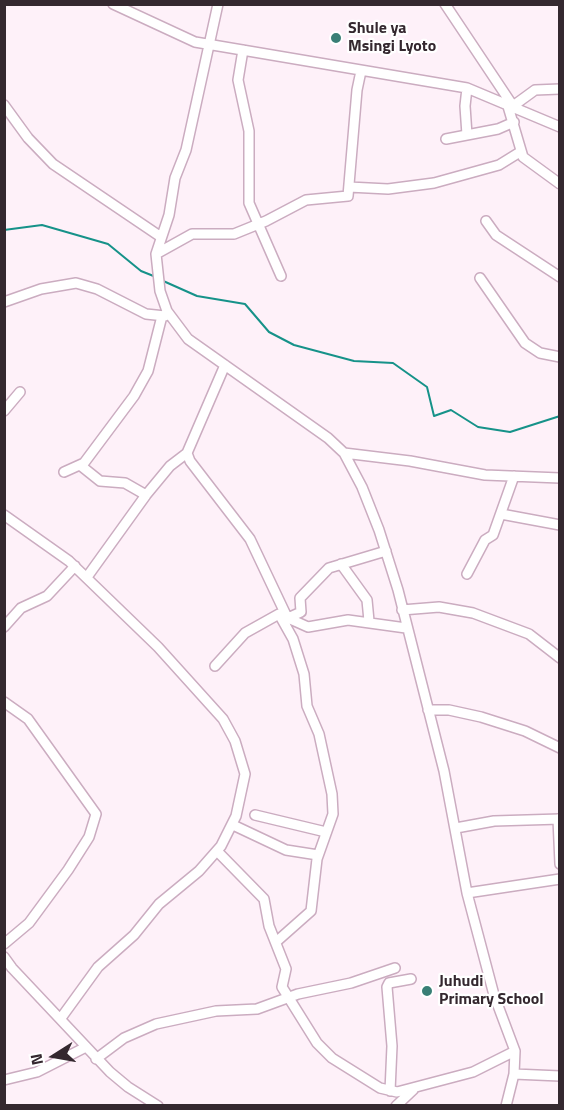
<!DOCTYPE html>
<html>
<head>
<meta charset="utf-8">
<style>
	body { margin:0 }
	#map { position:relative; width:564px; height:1110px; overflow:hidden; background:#fef1f9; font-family:"Titillium Web",sans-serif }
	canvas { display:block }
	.frame { position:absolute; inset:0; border:6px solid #34282f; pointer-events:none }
	.north { position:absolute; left:24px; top:1026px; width:60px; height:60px; -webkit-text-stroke:4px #fff; paint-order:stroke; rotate:259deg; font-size:16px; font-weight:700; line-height:24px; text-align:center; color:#34282f }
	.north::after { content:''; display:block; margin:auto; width:21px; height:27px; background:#34282f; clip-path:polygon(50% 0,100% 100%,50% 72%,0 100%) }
</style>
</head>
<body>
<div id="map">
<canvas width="564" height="1110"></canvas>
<div class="frame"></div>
<div class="north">N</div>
</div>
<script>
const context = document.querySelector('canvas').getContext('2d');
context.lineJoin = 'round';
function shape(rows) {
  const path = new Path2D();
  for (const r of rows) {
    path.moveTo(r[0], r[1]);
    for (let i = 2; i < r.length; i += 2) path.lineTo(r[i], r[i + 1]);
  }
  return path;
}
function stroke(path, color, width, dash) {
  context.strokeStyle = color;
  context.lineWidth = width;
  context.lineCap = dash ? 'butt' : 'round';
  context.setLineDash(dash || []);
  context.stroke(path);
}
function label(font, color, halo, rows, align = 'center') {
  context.font = font + ' "Titillium Web",sans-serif';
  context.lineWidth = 4.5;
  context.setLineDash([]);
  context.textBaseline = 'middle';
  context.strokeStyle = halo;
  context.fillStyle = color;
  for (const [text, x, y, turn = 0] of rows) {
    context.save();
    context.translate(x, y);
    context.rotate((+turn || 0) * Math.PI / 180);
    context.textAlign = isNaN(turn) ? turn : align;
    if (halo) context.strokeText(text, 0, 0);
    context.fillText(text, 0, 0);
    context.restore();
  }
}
const stream = shape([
	[4,230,42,225,108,244,141,271,156,277],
	[161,280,197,296,245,304,269,332,294,345,354,361,393,363,427,387,434,416,451,410,478,427,510,432,560,416]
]);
const minor = shape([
	[113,4,195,42,467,88,560,127],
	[218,4,186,150,175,178,169,215,156,254,160,291,167,311,188,339,328,438,344,453,362,487,379,530,398,590,444,771,467,893,494,995,515,1051,514,1074,506,1106],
	[445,4,513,106,535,90,560,89],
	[243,50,238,80,249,131,249,203,281,276],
	[467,88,465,106,467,135],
	[507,103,523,157,560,184],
	[4,105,28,138,53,164,161,237],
	[446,139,498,129,514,122],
	[349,187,388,189,434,183,499,165,520,152],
	[486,221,496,235,560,277],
	[156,254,192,234,234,234,266,221,306,200,348,196,357,90,361,71],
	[480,278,525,343,540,353,560,357],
	[4,302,41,289,76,283,97,289,146,314,165,316],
	[225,365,187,453,190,461,250,539,286,615],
	[4,411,20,392],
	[344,453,410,461,485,475,560,478],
	[80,465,100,481,125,483,146,495],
	[64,472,84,463,134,396,148,371,162,316],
	[501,514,560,525],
	[4,515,69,561,158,647,223,719,235,741,245,774,236,816,221,846,199,871,159,904,134,935,98,967,61,1018],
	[341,564,367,600,369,621],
	[467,574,485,540,493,535,514,476],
	[87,577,146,495,170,466,187,453],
	[402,610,439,607,473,613,529,634,560,658],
	[290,617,301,612,300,598,329,568,386,551],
	[4,627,21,608,47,596,75,566],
	[215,666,245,633,279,614,308,627,348,620,406,628],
	[4,702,28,719,96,814,89,837,68,870,29,923,4,944],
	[428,710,449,710,481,717,525,731,560,748],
	[255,815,326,832],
	[558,819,560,864],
	[233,825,286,850,318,855],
	[456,828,494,821,560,819],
	[217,851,264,899,269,926,286,969,282,987,317,1043,332,1058,380,1088,397,1092,473,1072,515,1051],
	[467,893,560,879],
	[276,942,311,911,317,859,333,814,332,794,319,734,307,706,304,674,293,639,279,614],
	[4,957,12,968,110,1072,128,1087,158,1106],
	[96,1059,124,1038,156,1024,216,1011,257,1009,298,994,351,983,395,968],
	[514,1074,560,1076],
	[4,1080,37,1072,86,1047],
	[390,1091,392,1046,387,987,389,983,411,979],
	[396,1106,413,1090]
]);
const markers = [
	[336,38,6,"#397f76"],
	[427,991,6,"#397f76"]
];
const poiNames = [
	["Shule ya",348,29],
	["Msingi Lyoto",348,47],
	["Juhudi",439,982],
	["Primary School",439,1000]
];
stroke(stream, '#169289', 2);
stroke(minor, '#cbacc0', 12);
stroke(minor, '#fff', 9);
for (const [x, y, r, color] of markers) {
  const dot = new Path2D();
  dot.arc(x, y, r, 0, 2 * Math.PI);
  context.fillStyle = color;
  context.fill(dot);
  stroke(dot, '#fff', 2);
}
label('bold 16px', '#34282f', '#fff', poiNames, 'left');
</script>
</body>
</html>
